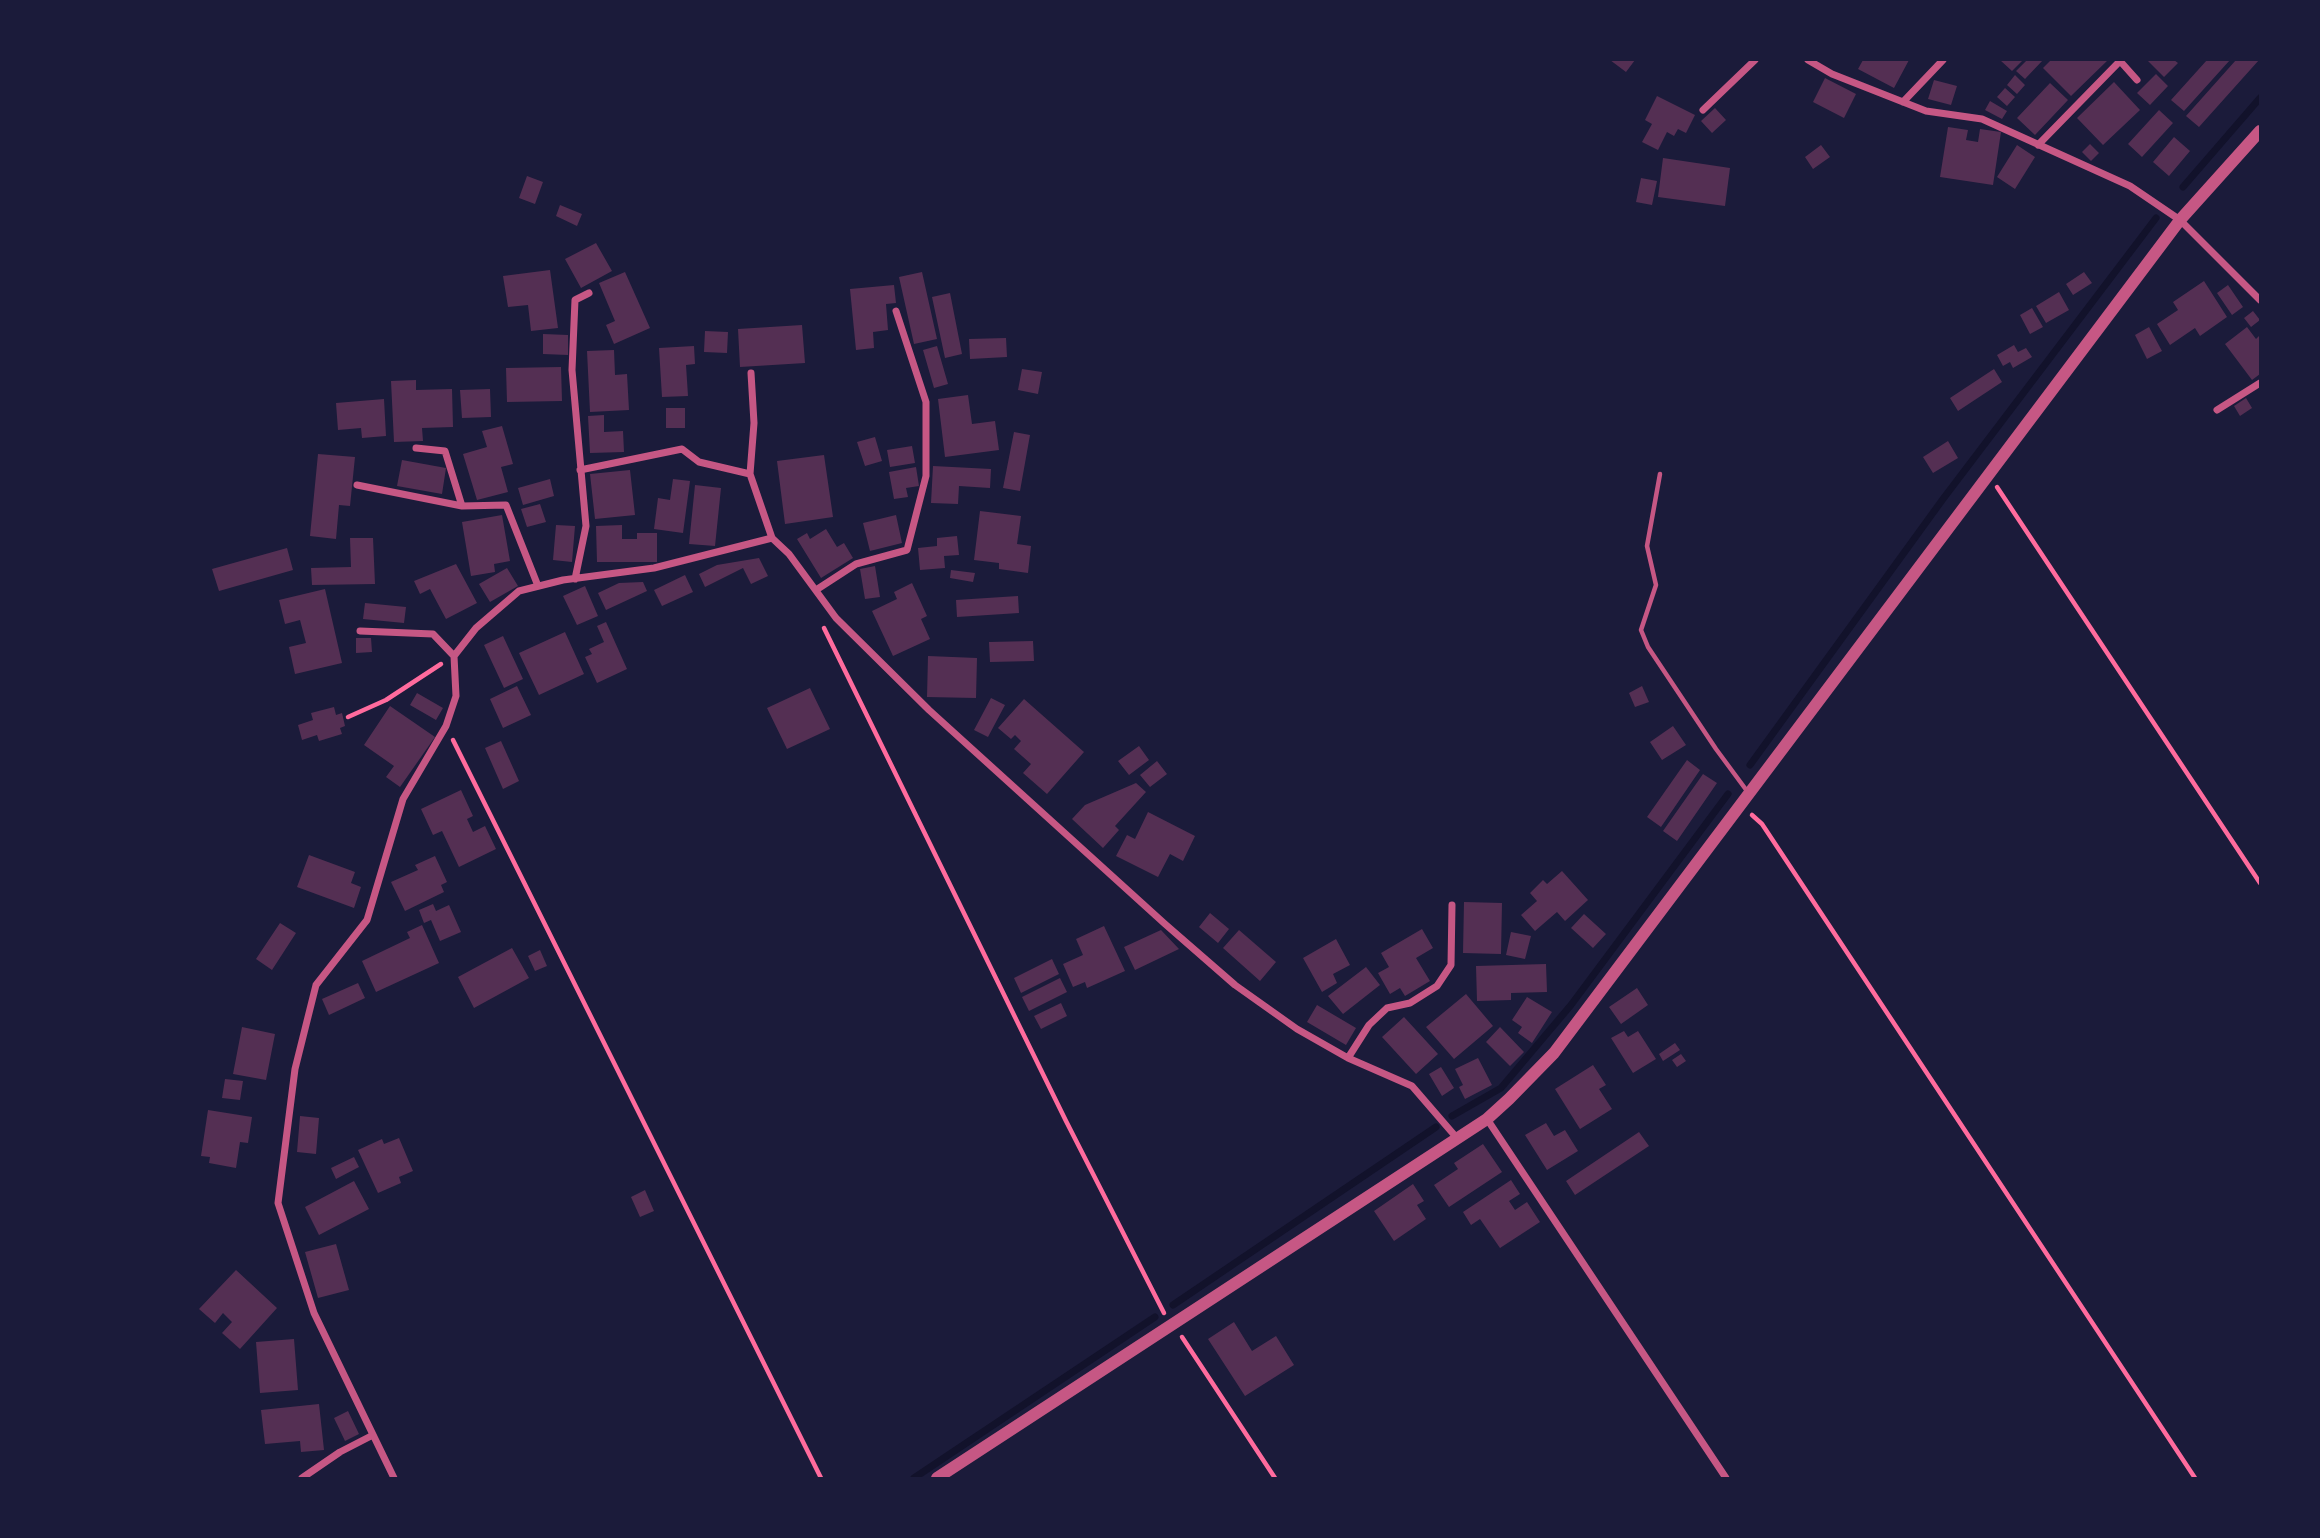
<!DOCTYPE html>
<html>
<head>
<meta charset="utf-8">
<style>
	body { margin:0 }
	#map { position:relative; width:2320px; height:1538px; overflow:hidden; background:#1b1b3a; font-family:Poppins,sans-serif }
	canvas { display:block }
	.frame { position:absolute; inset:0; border:61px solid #1b1b3a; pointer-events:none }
</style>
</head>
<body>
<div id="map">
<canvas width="2320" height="1538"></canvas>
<div class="frame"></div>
</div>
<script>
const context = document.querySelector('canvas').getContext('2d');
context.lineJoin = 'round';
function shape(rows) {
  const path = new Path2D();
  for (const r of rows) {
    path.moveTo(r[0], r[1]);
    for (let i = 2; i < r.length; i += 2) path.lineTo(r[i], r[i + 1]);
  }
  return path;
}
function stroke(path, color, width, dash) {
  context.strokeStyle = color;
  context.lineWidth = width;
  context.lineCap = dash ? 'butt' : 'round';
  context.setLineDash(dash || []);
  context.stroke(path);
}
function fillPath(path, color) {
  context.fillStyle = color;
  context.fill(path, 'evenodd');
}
const stream = shape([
	[2183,187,2260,98],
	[1750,765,1943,499,2156,218],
	[1452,1116,1501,1088,1571,1005,1728,794],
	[1173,1305,1436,1127],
	[914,1478,1155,1317]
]);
const building = shape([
	[1610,60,1635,60,1626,72],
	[1863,60,1909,60,1894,88,1858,69],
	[2000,60,2023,60,2012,71],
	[2027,60,2043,60,2025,79,2016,71],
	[2051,60,2108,60,2071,96,2043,68],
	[2147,60,2174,60,2178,63,2164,77],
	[2207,60,2230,60,2184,111,2171,100],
	[2236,60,2259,60,2199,127,2186,116],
	[2156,74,2168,86,2150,105,2137,93],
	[2015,75,2025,85,2017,94,2007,85],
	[1825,78,1856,94,1844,118,1813,102],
	[1934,80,1957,86,1951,105,1928,99],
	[2114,82,2140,110,2103,145,2077,118],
	[2050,83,2068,100,2035,135,2017,118],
	[2005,88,2015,97,2007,106,1997,97],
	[1657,96,1695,115,1686,133,1678,129,1674,136,1667,132,1658,150,1642,142,1652,124,1645,120],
	[1990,101,2007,111,2002,119,1985,110],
	[1715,108,1726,120,1712,133,1701,121],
	[2159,110,2173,123,2142,157,2128,144],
	[1948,127,1968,130,1966,140,1978,142,1980,129,2001,132,1993,185,1940,177],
	[2174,137,2190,151,2169,176,2153,162],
	[2090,144,2099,153,2091,161,2082,152],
	[1821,145,1830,157,1813,169,1805,157],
	[2017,145,2035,157,2015,189,1997,177],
	[1663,158,1730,168,1725,206,1658,197],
	[527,176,543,182,535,204,519,198],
	[1641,178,1657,181,1652,205,1636,202],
	[560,205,582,214,577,226,556,216],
	[596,243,612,271,581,288,565,259],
	[550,270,558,328,531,331,528,305,508,307,503,276],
	[625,272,650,328,614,344,606,325,615,321,599,283],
	[922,272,937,339,914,344,899,277],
	[2084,272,2092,283,2073,295,2066,284],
	[2204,281,2227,317,2200,336,2195,328,2170,345,2157,324,2178,310,2173,302],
	[894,285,896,303,886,304,888,330,873,332,874,348,856,350,850,289],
	[2228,285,2243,307,2232,315,2217,293],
	[2059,292,2069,310,2046,323,2036,306],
	[950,293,962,354,945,358,932,297],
	[2032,308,2043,327,2030,334,2020,315],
	[2253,311,2260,320,2251,327,2244,318],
	[802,325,805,363,740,367,738,329],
	[2149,327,2162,351,2147,359,2135,335],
	[2247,327,2256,339,2260,335,2260,374,2252,380,2225,344],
	[705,331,728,332,727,353,704,352],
	[543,334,568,335,568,355,543,354],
	[1006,338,1007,357,970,359,969,339],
	[2014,345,2018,352,2026,348,2032,357,2013,368,2010,362,2003,366,1997,355],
	[694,346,695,364,686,365,688,396,662,397,659,348],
	[937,346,948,384,934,388,923,350],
	[614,350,615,375,627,374,629,410,590,412,587,351],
	[561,367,562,401,507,402,506,368],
	[1022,369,1042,372,1038,394,1018,390],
	[1994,369,2002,382,1958,411,1950,398],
	[416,380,416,390,452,389,453,427,422,428,423,441,394,442,391,381],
	[490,389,491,417,462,418,460,390],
	[968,395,972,424,995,421,999,450,945,457,938,399],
	[2246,398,2252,408,2240,416,2234,406],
	[384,399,386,436,362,438,361,428,338,430,336,403],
	[666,408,685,408,685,428,666,428],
	[604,415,604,432,623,431,624,452,590,453,588,416],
	[502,426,513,464,501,467,508,492,477,500,463,454,487,447,482,431],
	[1014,432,1030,435,1020,491,1003,488],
	[875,437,882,461,865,466,857,442],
	[1948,441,1958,458,1933,473,1923,457],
	[912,446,915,463,890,467,887,450],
	[318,454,355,457,350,506,339,505,336,539,310,536],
	[824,455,833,517,785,524,777,461],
	[402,460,446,468,442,494,397,486],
	[933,466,991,469,990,488,959,486,958,504,931,503],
	[916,467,919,486,906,488,908,497,894,499,889,472],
	[630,470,635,515,595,519,590,474],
	[550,479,554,496,523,505,518,488],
	[673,479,690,481,683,533,654,529,658,498,670,500],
	[695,485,721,488,715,546,689,544],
	[540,504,546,522,527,527,521,509],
	[980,511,1021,516,1017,544,1031,546,1028,573,999,569,999,563,974,560],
	[502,515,510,561,494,564,495,572,471,576,462,522],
	[896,515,902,543,870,551,863,523],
	[556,525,575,526,572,562,553,560],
	[622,525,622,539,637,539,637,533,657,533,657,562,597,562,596,526],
	[826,529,837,547,844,543,853,558,821,578,797,539,807,533,810,539],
	[957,536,959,555,944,556,945,568,920,570,918,548,937,546,937,538],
	[350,538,373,538,375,584,312,585,311,568,351,567],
	[287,548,293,570,219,591,212,569],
	[759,558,768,576,751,584,743,568,705,587,699,574,717,565],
	[456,564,477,603,446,619,430,589,420,594,414,581],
	[875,566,880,597,865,599,860,569],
	[507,568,518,586,490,602,479,584],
	[951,570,975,573,973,582,950,578],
	[685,575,693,592,662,606,654,590],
	[643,582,647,591,606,610,598,593,619,583],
	[912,583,927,616,921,619,930,639,893,656,872,611,897,599,894,592],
	[585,586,598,616,577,625,563,596],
	[325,589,342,663,295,674,289,647,306,643,300,620,285,624,279,600],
	[1018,596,1019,613,957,617,956,600],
	[365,603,406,607,404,623,363,619],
	[606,622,627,669,597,683,585,657,592,654,589,649,604,642,597,626],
	[565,632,584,674,539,695,519,653],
	[503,636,523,679,504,688,484,645],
	[356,638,371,638,372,652,356,653],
	[1033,641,1034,661,990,662,989,642],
	[928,656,977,658,976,698,927,697],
	[517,686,531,715,503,728,490,699],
	[1642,686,1649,702,1635,707,1629,693],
	[810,688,830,729,787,749,767,708],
	[417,693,443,708,436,720,410,705],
	[991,698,1005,705,988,737,974,730],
	[1024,699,1084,752,1047,794,1023,773,1031,764,1014,749,1021,741,1015,735,1011,739,998,728],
	[390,706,435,737,400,787,386,777,394,766,364,745],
	[334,707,336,715,342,713,345,726,340,728,342,734,319,741,317,735,302,740,298,725,313,720,311,713],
	[1673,726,1686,745,1662,760,1650,742],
	[501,741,519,781,503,789,485,748],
	[1139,746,1149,760,1129,775,1118,761],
	[1687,760,1700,770,1661,827,1647,817],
	[1157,761,1167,774,1150,787,1140,775],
	[1703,774,1717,783,1677,841,1663,831],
	[1136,783,1146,792,1115,826,1119,830,1103,848,1072,819,1085,805],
	[461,790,473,816,467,819,473,832,485,826,496,849,459,867,442,831,433,835,421,809],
	[1148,812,1195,836,1183,861,1170,854,1158,877,1116,856,1127,835,1135,839],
	[309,855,355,872,351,883,361,887,354,908,297,887],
	[435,856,447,882,441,885,444,892,405,911,391,882,418,870,415,865],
	[1562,871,1588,900,1565,921,1557,912,1535,931,1521,915,1537,901,1530,893,1543,880,1547,884],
	[1464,902,1502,903,1501,954,1463,953],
	[433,904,436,911,449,905,461,932,440,941,431,920,424,923,419,910],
	[1210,913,1229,929,1218,943,1199,927],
	[1584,914,1606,934,1593,948,1571,928],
	[280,923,296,933,272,970,256,959],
	[422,925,439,963,376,992,362,961,410,938,407,932],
	[1104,926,1125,971,1087,988,1085,982,1073,987,1063,964,1083,955,1076,939],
	[1422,929,1433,948,1416,958,1430,981,1405,996,1400,988,1390,994,1378,973,1389,967,1381,953],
	[1161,930,1179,949,1135,970,1124,947],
	[1239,930,1276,962,1260,981,1223,948],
	[1511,932,1531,936,1525,959,1506,955],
	[1336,939,1350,965,1333,974,1337,983,1322,992,1303,958],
	[512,948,529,978,474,1008,458,977],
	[540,950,547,966,535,971,528,956],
	[1052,959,1059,974,1021,993,1014,978],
	[1546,964,1547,992,1511,993,1511,1000,1477,1001,1476,966],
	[1366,967,1380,985,1343,1014,1328,996],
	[1060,978,1067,992,1029,1011,1022,997],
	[358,983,365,998,329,1015,322,999],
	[1637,988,1648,1005,1621,1024,1609,1007],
	[1466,994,1493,1026,1454,1059,1426,1027],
	[1527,997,1552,1012,1532,1043,1518,1033,1522,1027,1512,1020],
	[1061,1003,1067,1016,1041,1029,1034,1016],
	[1317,1005,1356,1028,1346,1045,1307,1022],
	[1404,1017,1438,1054,1416,1074,1382,1037],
	[242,1027,275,1034,266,1080,233,1074],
	[1500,1027,1524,1052,1510,1066,1486,1042],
	[1624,1031,1628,1037,1638,1031,1656,1059,1633,1073,1611,1038],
	[1675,1043,1680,1050,1663,1061,1659,1054],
	[1681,1054,1686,1061,1677,1067,1672,1060],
	[1478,1058,1492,1085,1465,1099,1459,1087,1463,1085,1455,1069],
	[1593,1065,1606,1085,1599,1089,1612,1109,1580,1129,1555,1089],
	[1441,1067,1454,1088,1442,1096,1429,1074],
	[225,1079,243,1081,240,1100,222,1098],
	[208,1110,252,1117,248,1143,240,1142,236,1168,209,1163,210,1157,201,1156],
	[300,1116,319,1118,316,1154,297,1152],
	[1546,1123,1554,1136,1565,1130,1578,1151,1547,1170,1525,1135],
	[1639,1132,1649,1146,1575,1195,1566,1181],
	[399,1138,413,1171,399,1177,401,1183,378,1193,358,1150,382,1139,384,1144],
	[1483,1144,1502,1172,1449,1207,1434,1185,1458,1169,1454,1163],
	[354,1157,359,1167,336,1179,331,1168],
	[1511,1180,1520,1194,1509,1201,1515,1210,1527,1202,1540,1222,1500,1248,1480,1219,1471,1225,1463,1212],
	[354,1181,369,1209,319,1235,305,1207],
	[1413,1184,1424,1201,1417,1205,1426,1219,1394,1241,1374,1211],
	[645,1190,654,1211,640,1217,631,1197],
	[336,1244,349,1290,318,1298,305,1252],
	[236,1270,277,1308,240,1349,222,1333,232,1322,223,1313,215,1323,199,1309],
	[1234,1322,1252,1351,1276,1336,1294,1365,1245,1396,1208,1339],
	[294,1339,298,1390,260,1393,256,1342],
	[319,1404,324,1450,301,1452,300,1441,265,1444,261,1410],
	[348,1411,359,1434,345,1441,334,1418]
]);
const path = shape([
	[1997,487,2260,883],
	[824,628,1066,1121,1164,1313],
	[348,717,386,700,441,664],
	[453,740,821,1478],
	[1752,815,1762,824,2195,1478],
	[1182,1337,1275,1478]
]);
const service = shape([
	[1660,474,1647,546,1656,585,1641,630,1648,647,1716,749,1747,791]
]);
const minor = shape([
	[1808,60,1832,74,1926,111,1982,119,2130,186,2180,220,2260,300],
	[1903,102,1943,60],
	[1703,110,1755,60],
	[2038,145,2120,61,2137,80],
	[751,373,754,423,750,474,772,538],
	[2217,410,2260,383],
	[416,448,445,451,462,506,506,505,538,586],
	[580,470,682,449,699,462,750,474],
	[357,485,462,506],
	[575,579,586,526,572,370,575,300,589,293],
	[816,590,856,564,907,550,926,476,926,402,896,311],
	[360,631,433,634,454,656],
	[1348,1058,1369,1025,1387,1008,1410,1003,1437,986,1451,965,1452,905],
	[1487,1119,1726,1478],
	[302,1478,340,1452,373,1435],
	[394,1478,314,1313,278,1203,295,1069,316,985,367,920,403,799,446,726,456,696,454,656,476,628,519,591,563,580,654,568,772,538,789,554,836,618,929,710,1165,924,1235,985,1297,1029,1348,1058,1412,1086,1456,1137]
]);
const tertiary = shape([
	[937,1478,1487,1119,1509,1099,1554,1053,2180,220,2260,131]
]);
stroke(stream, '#12122b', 7);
fillPath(building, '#542f53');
stroke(path, '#ff6b9d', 4.5);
stroke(service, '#c65784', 4.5);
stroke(minor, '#c65784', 7);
stroke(tertiary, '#c65784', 12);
</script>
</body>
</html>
